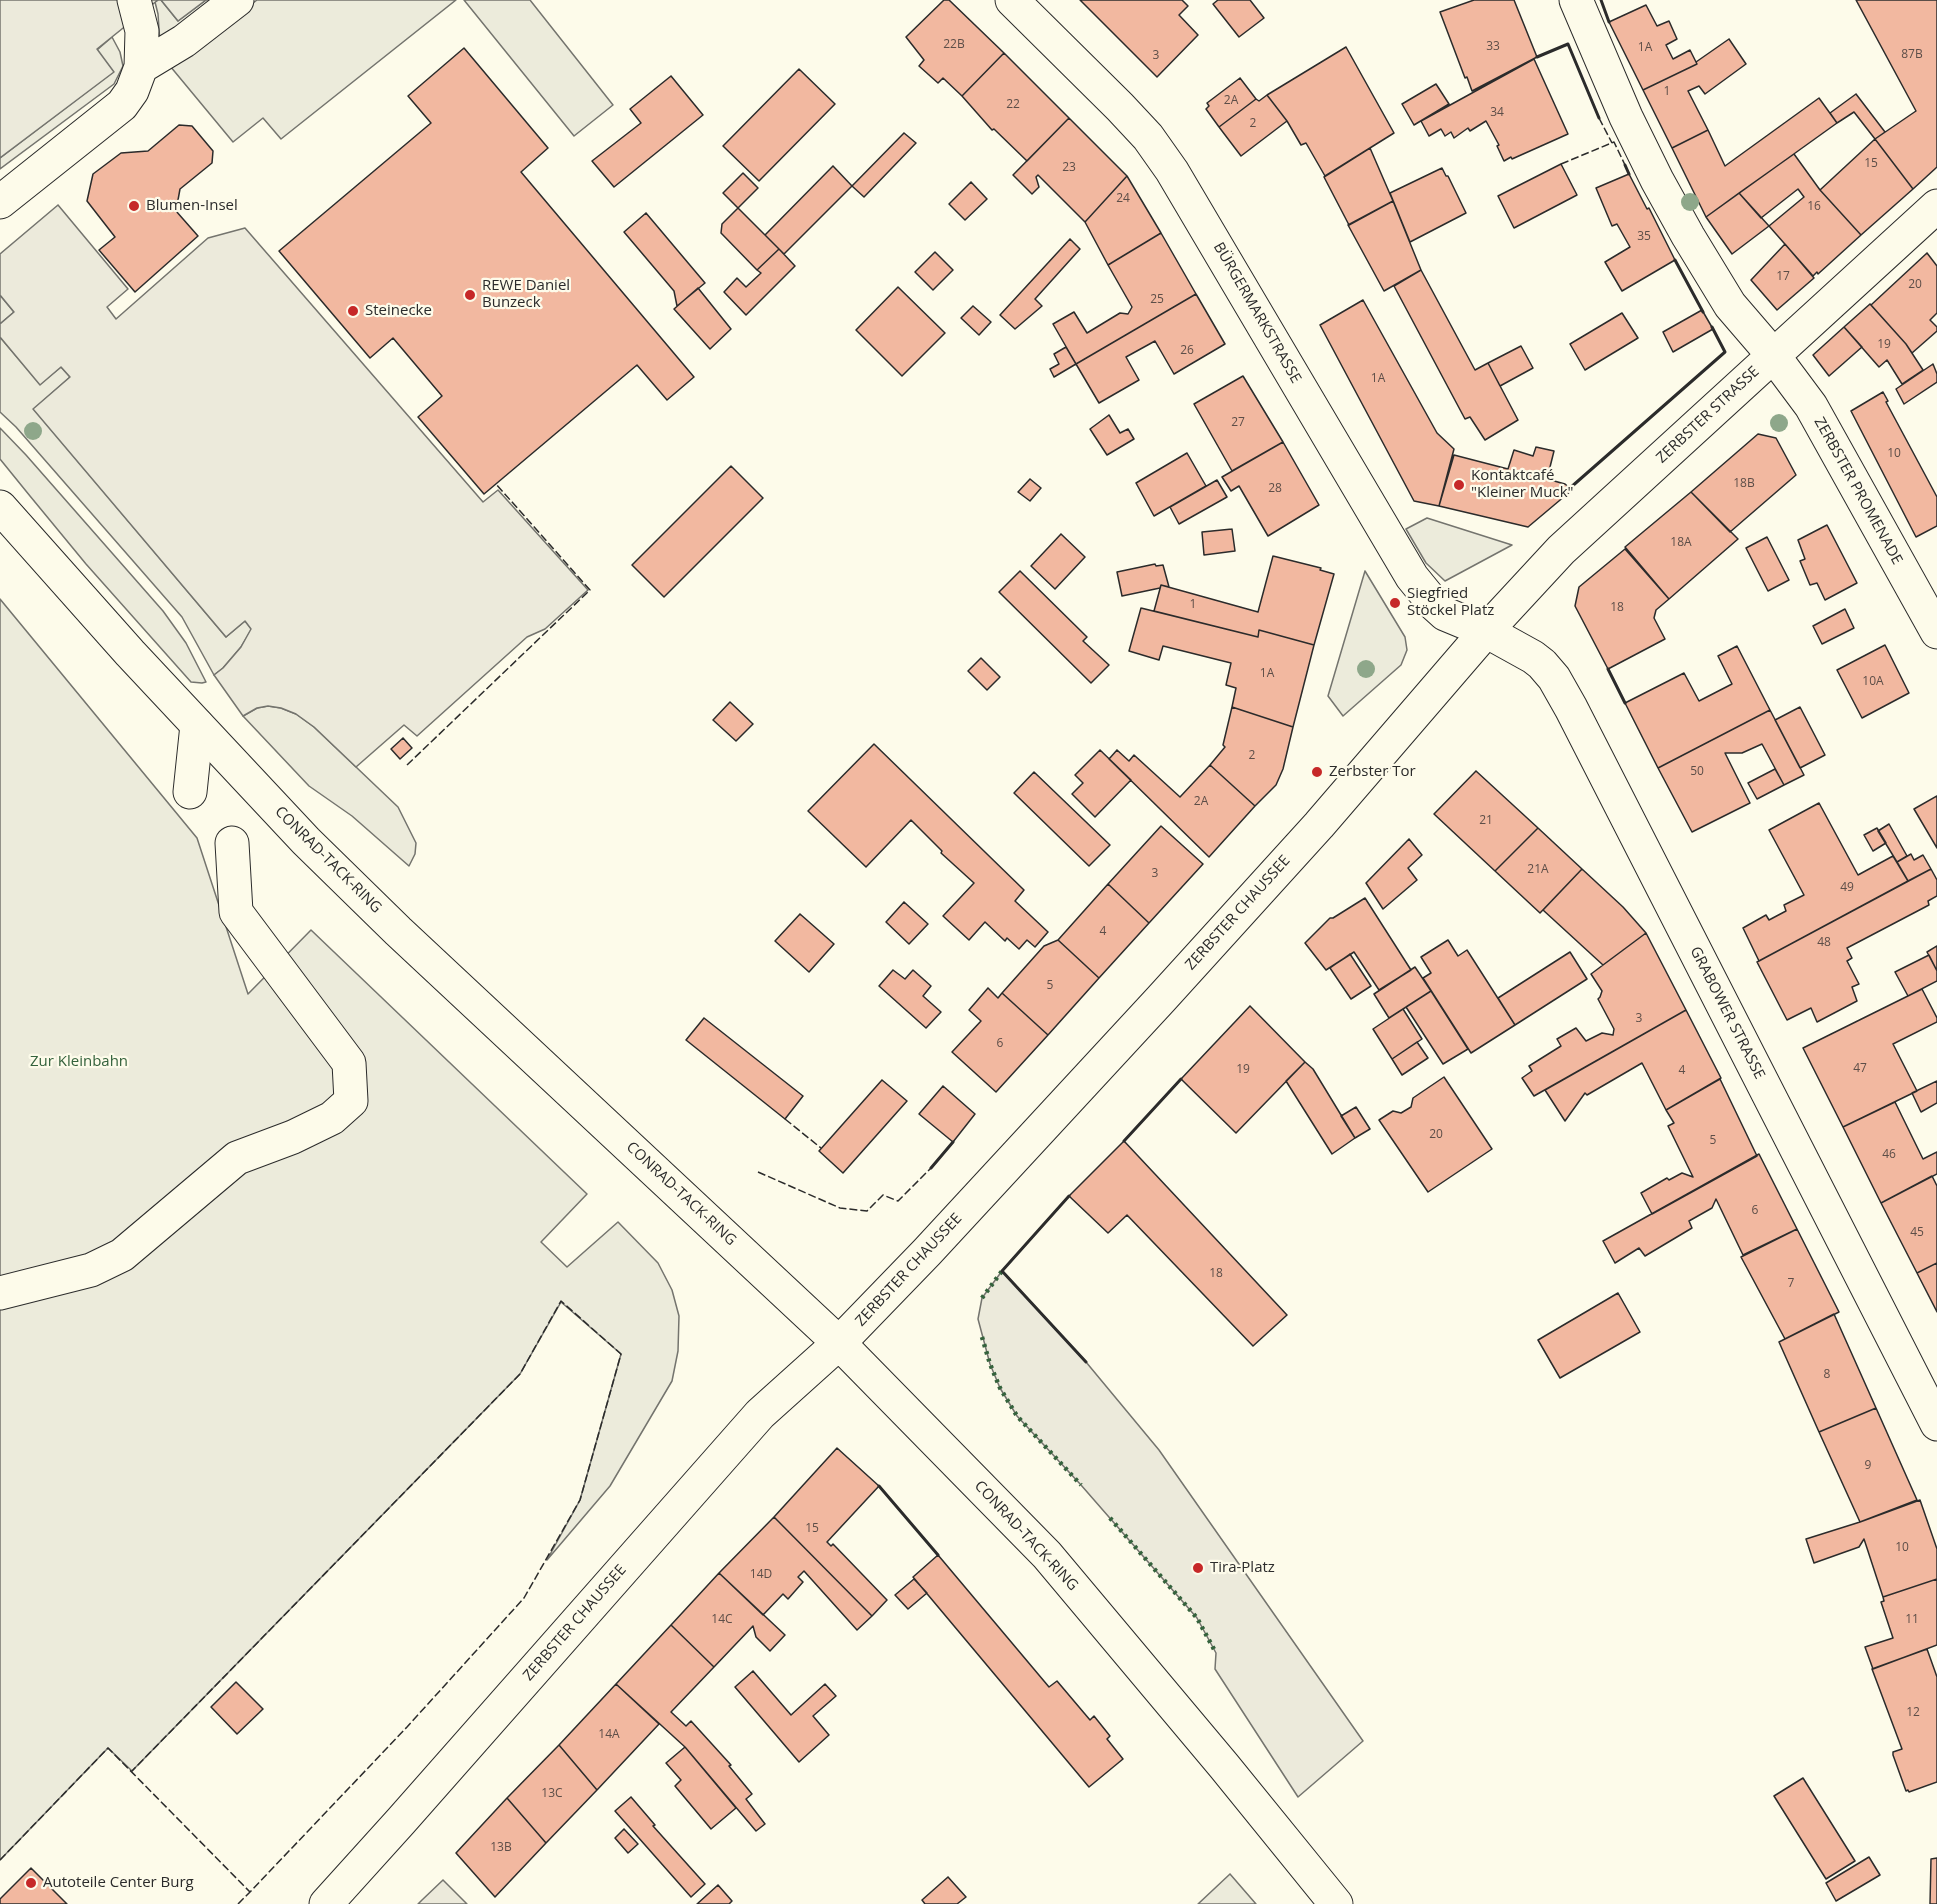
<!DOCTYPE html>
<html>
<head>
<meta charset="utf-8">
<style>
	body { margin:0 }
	canvas { display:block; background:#fdfbea }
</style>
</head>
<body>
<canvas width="1937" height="1904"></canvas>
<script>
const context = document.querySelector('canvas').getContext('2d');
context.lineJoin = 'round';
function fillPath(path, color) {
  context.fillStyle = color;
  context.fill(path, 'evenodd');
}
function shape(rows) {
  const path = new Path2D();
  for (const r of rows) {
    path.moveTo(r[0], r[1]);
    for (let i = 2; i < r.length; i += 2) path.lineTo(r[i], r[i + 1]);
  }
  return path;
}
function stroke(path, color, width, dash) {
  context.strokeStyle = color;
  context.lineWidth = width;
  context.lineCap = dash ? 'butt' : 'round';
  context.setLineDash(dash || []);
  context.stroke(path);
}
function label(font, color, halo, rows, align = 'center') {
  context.font = font + ' "Open Sans",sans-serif';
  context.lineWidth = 4.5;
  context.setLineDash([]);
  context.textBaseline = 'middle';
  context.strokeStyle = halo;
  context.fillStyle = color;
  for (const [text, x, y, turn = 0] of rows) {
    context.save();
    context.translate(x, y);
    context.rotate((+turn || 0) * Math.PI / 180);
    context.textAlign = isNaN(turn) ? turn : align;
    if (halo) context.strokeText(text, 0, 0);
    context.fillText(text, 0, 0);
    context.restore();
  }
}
const green = shape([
	[158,0,161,0,178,21,206,0,220,0,160,44,158,14,155,2,158,0],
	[257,0,456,0,281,139,263,118,233,142,170,66,257,0],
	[464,0,530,0,613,105,574,136,464,0],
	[112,37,120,52,123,66,114,84,0,169,0,158,113,72,97,50,112,37],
	[0,295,14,312,0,324,0,295],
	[0,337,40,384,61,367,70,377,34,409,226,637,245,621,252,629,241,647,223,668,214,675,182,617,16,427,0,412,0,337],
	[0,428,26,455,163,611,186,643,206,682,202,683,191,682,86,564,30,496,0,459,0,428],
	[1427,518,1512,545,1445,581,1426,563,1406,529,1427,518],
	[1365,571,1405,637,1407,650,1401,665,1343,716,1328,696,1365,571],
	[0,599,197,838,248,994,311,930,587,1194,541,1242,567,1267,618,1222,658,1263,672,1290,679,1316,678,1351,672,1381,610,1486,547,1560,580,1500,621,1354,561,1302,520,1374,132,1771,108,1748,0,1860,0,599],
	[268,706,281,708,296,714,314,727,398,807,416,843,415,854,409,866,352,816,309,786,243,716,257,708,268,706],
	[1230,1874,1256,1904,1198,1904,1230,1874]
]);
const parking = shape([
	[0,0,158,0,97,49,114,72,0,158,0,0],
	[161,0,206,0,178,21,161,0],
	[58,205,128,289,107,307,116,319,208,238,245,228,483,502,498,490,588,590,545,629,527,637,417,736,404,725,356,767,314,727,296,714,281,708,268,706,257,708,243,716,214,675,223,668,241,647,251,629,245,621,226,637,33,409,70,377,61,367,40,385,0,337,0,324,14,312,0,295,0,254,58,205],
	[1002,1271,1086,1362,1159,1450,1363,1741,1298,1797,1215,1669,1216,1653,1197,1618,1081,1485,1017,1416,1000,1388,990,1364,978,1319,982,1298,1002,1271],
	[443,1880,467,1904,418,1904,422,1900,443,1880]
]);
const building = shape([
	[944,0,949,0,1004,53,962,96,943,78,938,83,919,66,924,60,906,37,944,0],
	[1080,0,1182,0,1188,6,1179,15,1198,35,1157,77,1080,0],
	[1218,0,1250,0,1264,18,1239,37,1213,4,1218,0],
	[1474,0,1514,0,1537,57,1472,91,1467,77,1465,78,1440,12,1474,0],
	[1856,0,1937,0,1937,167,1913,189,1875,139,1916,111,1856,0],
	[1646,5,1657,26,1669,21,1677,39,1666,45,1673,59,1690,50,1697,64,1643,90,1609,22,1646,5],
	[1729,39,1746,64,1705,94,1699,86,1688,91,1708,130,1672,148,1643,90,1697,64,1696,62,1729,39],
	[1346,47,1394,133,1325,176,1306,143,1301,145,1287,121,1267,95,1346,47],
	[464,48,548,148,521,172,694,377,667,400,637,365,484,494,418,417,442,396,393,338,370,358,279,251,431,123,408,96,464,48],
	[1004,53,1069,118,1027,161,994,129,992,130,962,96,1004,53],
	[1534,59,1568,134,1512,159,1511,157,1504,161,1497,146,1499,145,1486,121,1470,131,1468,128,1454,138,1451,132,1445,136,1441,129,1429,136,1421,121,1534,59],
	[799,69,835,104,759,181,723,146,799,69],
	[671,76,703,115,614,187,592,161,641,123,630,109,671,76],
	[1240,78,1256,99,1219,127,1206,109,1209,106,1207,103,1240,78],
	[1436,84,1449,104,1414,125,1402,104,1436,84],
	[1856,94,1885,132,1875,139,1854,112,1837,123,1830,113,1856,94],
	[1267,95,1287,121,1241,156,1219,127,1256,99,1259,101,1267,95],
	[1819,98,1837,123,1706,217,1672,148,1708,130,1725,166,1819,98],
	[1069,118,1127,176,1085,222,1038,175,1036,177,1039,187,1032,194,1013,175,1069,118],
	[179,125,192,126,213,151,212,163,180,189,176,211,198,236,135,292,99,250,115,237,87,201,93,174,121,153,148,151,179,125],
	[904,133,916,143,864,197,852,186,904,133],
	[1875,139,1913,189,1861,235,1820,190,1875,139],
	[1370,148,1393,201,1349,225,1324,177,1370,148],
	[1794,154,1820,190,1861,235,1818,274,1817,272,1813,276,1769,226,1804,197,1798,189,1761,218,1739,193,1794,154],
	[1561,164,1577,195,1514,228,1498,196,1561,164],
	[833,166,852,186,784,254,765,235,833,166],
	[1442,168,1446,176,1448,176,1466,213,1410,242,1390,193,1442,168],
	[743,173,758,188,738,208,723,193,743,173],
	[1629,174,1647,209,1649,208,1675,260,1622,291,1605,262,1630,247,1617,224,1612,226,1596,188,1629,174],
	[1127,176,1161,233,1108,265,1085,222,1127,176],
	[971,182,987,199,965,220,949,204,971,182],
	[1739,193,1769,226,1732,254,1706,217,1739,193],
	[1393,201,1421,270,1384,291,1348,225,1393,201],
	[738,208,779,249,757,270,721,233,722,224,738,208],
	[646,213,705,283,677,306,674,291,624,232,646,213],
	[1161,233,1196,294,1076,364,1053,324,1074,312,1087,333,1120,313,1128,314,1132,307,1108,265,1161,233],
	[1070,239,1080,249,1035,299,1042,306,1015,329,1000,315,1070,239],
	[1785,244,1814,278,1777,310,1751,280,1785,244],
	[779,249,795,266,746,315,724,292,737,278,746,287,761,273,757,270,779,249],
	[935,252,953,270,933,290,915,272,935,252],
	[1927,253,1937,266,1937,313,1930,320,1937,327,1937,331,1912,353,1906,344,1871,305,1927,253],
	[1421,270,1475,370,1488,363,1518,420,1485,440,1470,417,1465,419,1394,286,1421,270],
	[898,287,945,333,902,376,856,330,898,287],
	[698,288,731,329,710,349,674,309,698,288],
	[1196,294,1225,344,1174,374,1155,341,1126,357,1139,380,1099,403,1076,364,1196,294],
	[1363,300,1437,433,1454,449,1439,506,1414,501,1320,325,1363,300],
	[1870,304,1906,344,1923,370,1902,384,1887,360,1879,367,1844,327,1870,304],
	[973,306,991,322,979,335,961,318,973,306],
	[1702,310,1713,329,1673,352,1663,332,1702,310],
	[1622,313,1638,338,1585,370,1570,344,1622,313],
	[1844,327,1862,347,1829,376,1813,355,1844,327],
	[1521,346,1533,368,1500,386,1488,363,1521,346],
	[1066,347,1076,364,1054,377,1050,369,1059,364,1054,354,1066,347],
	[1933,364,1937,374,1937,382,1904,404,1896,389,1933,364],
	[1243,376,1283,442,1232,471,1194,404,1243,376],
	[1883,392,1888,401,1886,402,1937,497,1937,526,1916,537,1851,411,1883,392],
	[1109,415,1120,433,1128,429,1134,439,1107,455,1090,429,1109,415],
	[1758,434,1776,438,1796,475,1730,532,1691,492,1758,434],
	[1283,442,1319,505,1268,536,1239,486,1231,491,1222,477,1283,442],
	[1536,447,1554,451,1547,479,1565,484,1572,490,1528,527,1439,506,1454,455,1508,469,1514,450,1533,456,1536,447],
	[1187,453,1206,486,1154,516,1136,483,1187,453],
	[731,466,763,498,664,597,632,565,731,466],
	[1030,479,1041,488,1030,501,1018,492,1030,479],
	[1217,480,1227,497,1179,524,1170,507,1217,480],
	[1691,492,1738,539,1669,599,1625,547,1691,492],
	[1827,525,1857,583,1825,600,1817,583,1810,585,1800,561,1805,559,1798,540,1827,525],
	[1232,529,1235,551,1204,555,1202,532,1232,529],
	[1061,534,1085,557,1055,589,1031,566,1061,534],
	[1767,537,1789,580,1768,591,1746,548,1767,537],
	[1625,549,1669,599,1656,610,1654,618,1665,639,1608,669,1575,606,1579,587,1625,549],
	[1273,556,1321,568,1320,570,1334,574,1314,645,1259,630,1258,637,1154,611,1161,585,1258,612,1273,556],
	[1155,564,1156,566,1163,565,1169,587,1161,585,1160,588,1122,596,1117,572,1155,564],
	[1020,571,1087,637,1083,641,1109,665,1091,683,999,592,1020,571],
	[1141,608,1258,637,1259,630,1314,645,1293,727,1232,707,1236,688,1226,685,1231,663,1163,646,1159,660,1129,651,1141,608],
	[1845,609,1854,628,1822,644,1813,626,1845,609],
	[1885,645,1909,693,1862,718,1837,670,1885,645],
	[1737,646,1770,710,1658,768,1625,703,1684,673,1699,701,1732,684,1718,656,1737,646],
	[981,658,1000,677,987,690,968,671,981,658],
	[730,702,753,724,736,741,713,720,730,702],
	[1232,707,1293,727,1283,769,1276,785,1255,806,1210,765,1225,747,1223,745,1232,707],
	[1800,707,1825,755,1800,768,1775,720,1800,707],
	[1770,710,1804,775,1784,785,1762,744,1742,753,1725,753,1750,803,1692,832,1658,768,1770,710],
	[403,738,412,748,400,759,391,749,403,738],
	[874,744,1024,890,1015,901,1048,932,1035,947,1027,940,1019,949,1007,938,1005,941,985,922,969,940,943,916,974,883,941,853,942,851,911,820,866,867,808,811,874,744],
	[1100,750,1131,780,1095,817,1072,794,1083,783,1075,775,1100,750],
	[1117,750,1129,761,1134,755,1180,797,1210,765,1255,806,1209,857,1109,759,1117,750],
	[1775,769,1784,785,1757,799,1748,783,1775,769],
	[1476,771,1538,828,1495,871,1434,814,1476,771],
	[1034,772,1110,845,1089,866,1014,793,1034,772],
	[1937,796,1937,848,1914,809,1937,796],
	[1819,803,1858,875,1893,856,1908,881,1759,961,1743,928,1766,915,1769,920,1786,911,1784,905,1804,895,1769,830,1819,803],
	[1889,824,1907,856,1897,862,1878,831,1889,824],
	[1161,826,1203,864,1149,923,1108,884,1161,826],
	[1538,828,1582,869,1540,913,1495,871,1538,828],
	[1877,828,1886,843,1873,851,1864,835,1877,828],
	[1409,839,1422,855,1408,868,1417,880,1383,909,1366,883,1409,839],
	[1911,854,1914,860,1923,855,1931,869,1908,881,1897,862,1911,854],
	[1582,869,1623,907,1646,933,1603,965,1543,910,1582,869],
	[1931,869,1937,880,1937,896,1928,901,1929,905,1847,948,1852,958,1847,961,1859,984,1852,987,1857,1001,1817,1022,1811,1008,1787,1020,1757,962,1931,869],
	[1108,884,1149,923,1099,978,1058,940,1108,884],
	[1365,898,1411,970,1379,990,1354,952,1326,970,1305,943,1330,918,1333,918,1365,898],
	[904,902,928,924,909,944,886,922,904,902],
	[800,914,834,944,809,972,775,941,800,914],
	[1646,933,1686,1010,1534,1096,1522,1078,1532,1071,1529,1066,1561,1046,1557,1039,1576,1028,1586,1041,1602,1033,1613,1035,1614,1029,1598,999,1600,997,1602,991,1591,974,1646,933],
	[1058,940,1099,978,1048,1035,1002,993,1044,946,1058,940],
	[1448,940,1458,956,1467,950,1515,1025,1471,1053,1423,978,1431,973,1421,957,1448,940],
	[1937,946,1937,971,1927,952,1937,946],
	[1570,952,1587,979,1515,1025,1498,998,1570,952],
	[1350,954,1371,986,1351,999,1330,968,1350,954],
	[1929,955,1937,971,1937,981,1908,996,1895,972,1929,955],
	[1415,967,1431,991,1389,1018,1374,994,1415,967],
	[893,970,905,979,913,970,931,986,923,996,941,1012,926,1028,879,986,893,970],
	[988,988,998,998,1002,993,1048,1035,996,1092,952,1052,981,1021,969,1010,988,988],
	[1922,989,1937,1018,1937,1022,1893,1044,1917,1091,1843,1127,1803,1048,1922,989],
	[1431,991,1468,1049,1443,1064,1406,1007,1431,991],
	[1250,1006,1305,1062,1236,1133,1181,1079,1250,1006],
	[1403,1009,1422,1039,1392,1059,1373,1029,1403,1009],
	[1686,1010,1721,1078,1666,1110,1642,1063,1587,1095,1585,1093,1565,1121,1545,1090,1686,1010],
	[704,1018,803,1096,785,1119,686,1040,704,1018],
	[1417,1042,1428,1058,1402,1075,1392,1059,1417,1042],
	[1305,1062,1313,1069,1355,1138,1332,1154,1286,1081,1305,1062],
	[1444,1077,1492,1149,1428,1192,1379,1120,1393,1111,1401,1113,1411,1107,1413,1098,1444,1077],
	[1720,1079,1757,1156,1652,1214,1641,1193,1667,1178,1669,1180,1682,1173,1693,1177,1668,1126,1674,1123,1666,1110,1720,1079],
	[882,1080,907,1101,843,1173,819,1151,882,1080],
	[1937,1081,1937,1103,1921,1112,1912,1093,1937,1081],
	[943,1086,975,1114,953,1142,919,1114,943,1086],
	[1895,1102,1923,1159,1937,1152,1937,1174,1881,1203,1843,1127,1895,1102],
	[1356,1107,1370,1129,1355,1138,1341,1116,1356,1107],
	[1124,1141,1287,1315,1253,1346,1127,1215,1108,1233,1069,1196,1124,1141],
	[1759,1154,1797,1229,1743,1255,1716,1199,1712,1208,1689,1221,1692,1228,1645,1256,1639,1248,1615,1263,1603,1241,1759,1154],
	[1932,1176,1937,1186,1937,1263,1917,1273,1881,1203,1932,1176],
	[1797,1229,1839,1312,1785,1339,1741,1257,1797,1229],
	[1937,1263,1937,1312,1917,1273,1937,1263],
	[1618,1293,1640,1332,1560,1378,1538,1340,1618,1293],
	[1834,1314,1876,1408,1819,1432,1779,1342,1834,1314],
	[1876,1408,1917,1500,1860,1522,1819,1432,1876,1408],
	[837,1448,879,1486,827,1542,831,1546,833,1544,887,1600,872,1616,774,1517,837,1448],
	[1920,1500,1937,1549,1937,1579,1883,1597,1864,1539,1859,1547,1814,1563,1806,1539,1860,1522,1920,1500],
	[774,1517,872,1616,857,1630,804,1571,798,1577,803,1582,788,1599,783,1594,763,1615,719,1573,774,1517],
	[938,1555,1049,1687,1057,1681,1090,1720,1094,1716,1110,1736,1107,1739,1123,1759,1089,1787,913,1577,938,1555],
	[719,1573,785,1635,770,1651,756,1637,753,1626,714,1667,671,1625,719,1573],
	[914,1579,927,1593,908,1609,895,1595,914,1579],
	[1937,1579,1937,1645,1873,1669,1865,1647,1893,1638,1881,1602,1884,1601,1883,1597,1937,1579],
	[671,1625,714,1667,671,1712,686,1726,691,1721,731,1765,729,1766,752,1794,746,1799,765,1824,756,1831,685,1747,616,1684,671,1625],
	[1927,1649,1937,1677,1937,1782,1909,1792,1908,1790,1906,1791,1893,1755,1893,1752,1902,1749,1872,1669,1927,1649],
	[753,1671,791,1715,825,1684,836,1696,813,1716,829,1735,799,1762,735,1687,753,1671],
	[236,1682,263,1709,237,1734,211,1707,236,1682],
	[616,1684,659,1724,597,1790,559,1745,616,1684],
	[559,1745,597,1790,546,1843,507,1798,559,1745],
	[685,1747,736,1808,711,1829,675,1786,681,1780,666,1763,685,1747],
	[1803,1778,1855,1861,1826,1879,1774,1796,1803,1778],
	[631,1797,655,1825,653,1826,705,1884,691,1897,615,1811,631,1797],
	[507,1798,546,1843,495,1897,456,1853,507,1798],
	[624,1829,638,1844,628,1853,615,1838,624,1829],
	[1869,1857,1880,1875,1836,1901,1826,1883,1869,1857],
	[1937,1858,1937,1904,1930,1904,1931,1859,1937,1858],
	[31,1868,67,1904,0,1904,0,1899,31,1868],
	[948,1877,966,1897,957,1904,925,1904,922,1900,948,1877],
	[718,1885,732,1901,729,1904,697,1904,718,1885]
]);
const minor = shape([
	[1012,0,1120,107,1148,137,1172,171,1412,577,1434,604,1445,614,1486,631,1533,657,1542,664,1554,678,1571,708,1937,1424],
	[1576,0,1626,117,1657,180,1688,236,1730,305,1773,355,1811,406,1937,632],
	[141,67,184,41,237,0],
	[0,202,122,105,132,91,141,67,142,31,134,0],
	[190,792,197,725],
	[0,1293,91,1270,122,1255,237,1158,293,1137,332,1118,351,1101,349,1063,236,912,232,843],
	[839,1343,927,1252,1161,999,1319,825,1486,631,1561,550,1937,206]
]);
const major = shape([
	[0,507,130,653,306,841,398,931,839,1343,1047,1555,1224,1766,1336,1904],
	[326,1904,401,1821,760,1414,839,1343]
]);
const hedge = shape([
	[982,1298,1002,1271],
	[982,1337,990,1364,1000,1388,1017,1416,1081,1485],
	[1110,1518,1197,1618,1216,1653]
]);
const fence = shape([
	[1599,118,1612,143],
	[1561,164,1614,142,1625,165],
	[407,765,590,590,496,484],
	[785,1119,821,1148],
	[758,1172,840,1208,867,1211,883,1195,898,1201,931,1168],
	[0,1860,108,1748,250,1892,407,1727,524,1598,580,1500,621,1354,561,1301,520,1374,132,1771],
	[238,1904,250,1892]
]);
const wall = shape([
	[1601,0,1609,22],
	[1537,57,1568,44,1599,118],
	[1625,165,1629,174],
	[1675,260,1703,312],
	[1570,488,1725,352,1712,327],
	[1608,669,1625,703],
	[1124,1141,1181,1079],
	[931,1168,953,1142],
	[1069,1196,1002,1271,1086,1362],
	[879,1486,938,1555]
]);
const trees = [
	[1690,202],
	[1779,423],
	[33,431],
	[1366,669]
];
const markers = [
	[134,206,6,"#c62828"],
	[470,295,6,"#c62828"],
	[353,311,6,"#c62828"],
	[1459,485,6,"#c62828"],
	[1395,603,6,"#c62828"],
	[1317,772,6,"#c62828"],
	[1198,1568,6,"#c62828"],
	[31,1883,6,"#c62828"]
];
const numberNames = [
	["22B",954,45],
	["33",1493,47],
	["1A",1645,48],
	["87B",1912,55],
	["3",1156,56],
	["1",1667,92],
	["2A",1231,101],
	["22",1013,105],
	["34",1497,113],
	["2",1253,124],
	["15",1871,164],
	["23",1069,168],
	["24",1123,199],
	["16",1814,207],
	["35",1644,237],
	["17",1783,277],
	["20",1915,285],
	["25",1157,300],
	["19",1884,345],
	["26",1187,351],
	["1A",1378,379],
	["27",1238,423],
	["10",1894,454],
	["18B",1744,484],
	["28",1275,489],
	["18A",1681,543],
	["1",1193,605],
	["18",1617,608],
	["1A",1267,674],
	["10A",1873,682],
	["2",1252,756],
	["50",1697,772],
	["2A",1201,802],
	["21",1486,821],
	["21A",1538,870],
	["3",1155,874],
	["49",1847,888],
	["4",1103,932],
	["48",1824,943],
	["5",1050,986],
	["3",1639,1019],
	["6",1000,1044],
	["47",1860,1069],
	["19",1243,1070],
	["4",1682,1071],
	["20",1436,1135],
	["5",1713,1141],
	["46",1889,1155],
	["6",1755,1211],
	["45",1917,1233],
	["18",1216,1274],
	["7",1791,1284],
	["8",1827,1375],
	["9",1868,1466],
	["15",812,1529],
	["10",1902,1548],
	["14D",761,1575],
	["14C",722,1620],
	["11",1912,1620],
	["12",1913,1713],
	["14A",609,1735],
	["13C",552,1794],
	["13B",501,1848]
];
const poiNames = [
	["Blumen-Insel",146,206],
	["REWE Daniel",482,286],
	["Bunzeck",482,303],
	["Steinecke",365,311],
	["Kontaktcafé",1471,476],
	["\"Kleiner Muck\"",1471,493],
	["Siegfried",1407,594],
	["Stöckel Platz",1407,611],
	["Zerbster Tor",1329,772],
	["Tira-Platz",1210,1568],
	["Autoteile Center Burg",43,1883]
];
const streetNames = [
	["BÜRGERMARKSTRASSE",1257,313,60],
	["ZERBSTER STRASSE",1708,415,-43],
	["ZERBSTER PROMENADE",1858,491,61],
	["CONRAD-TACK-RING",328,860,45],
	["ZERBSTER CHAUSSEE",1238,913,-48],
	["GRABOWER STRASSE",1727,1013,63],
	["CONRAD-TACK-RING",681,1194,43],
	["ZERBSTER CHAUSSEE",909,1270,-47],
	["CONRAD-TACK-RING",1026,1536,47],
	["ZERBSTER CHAUSSEE",575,1623,-49]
];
const parkNames = [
	["Zur Kleinbahn",79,1062]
];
fillPath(green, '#ecebdb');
stroke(green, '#74746e', 1.5);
fillPath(parking, '#eceadb');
stroke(parking, '#74746e', 1.5);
fillPath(building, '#f2b8a0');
stroke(building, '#2b2b2b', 1.5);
stroke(minor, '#2b2b2b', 35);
stroke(major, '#2b2b2b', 35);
stroke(minor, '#fdfbea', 33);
stroke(major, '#fdfbea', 33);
stroke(hedge, '#34623c', 4.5, [3, 4.5]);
stroke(fence, '#2b2b2b', 1.5, [8, 3]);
stroke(wall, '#2b2b2b', 3);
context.fillStyle = '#8ea78a';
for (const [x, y] of trees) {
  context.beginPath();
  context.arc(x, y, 9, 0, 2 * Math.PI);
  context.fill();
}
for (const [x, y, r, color] of markers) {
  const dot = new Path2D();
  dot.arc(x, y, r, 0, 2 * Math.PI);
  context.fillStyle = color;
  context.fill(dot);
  stroke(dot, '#fdfbea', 2);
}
label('12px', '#5d4e48', null, numberNames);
label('15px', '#2b2b2b', '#fdfbea', poiNames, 'left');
label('15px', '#2b2b2b', '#fdfbea', streetNames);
label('15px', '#34623c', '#fdfbea', parkNames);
</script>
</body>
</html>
